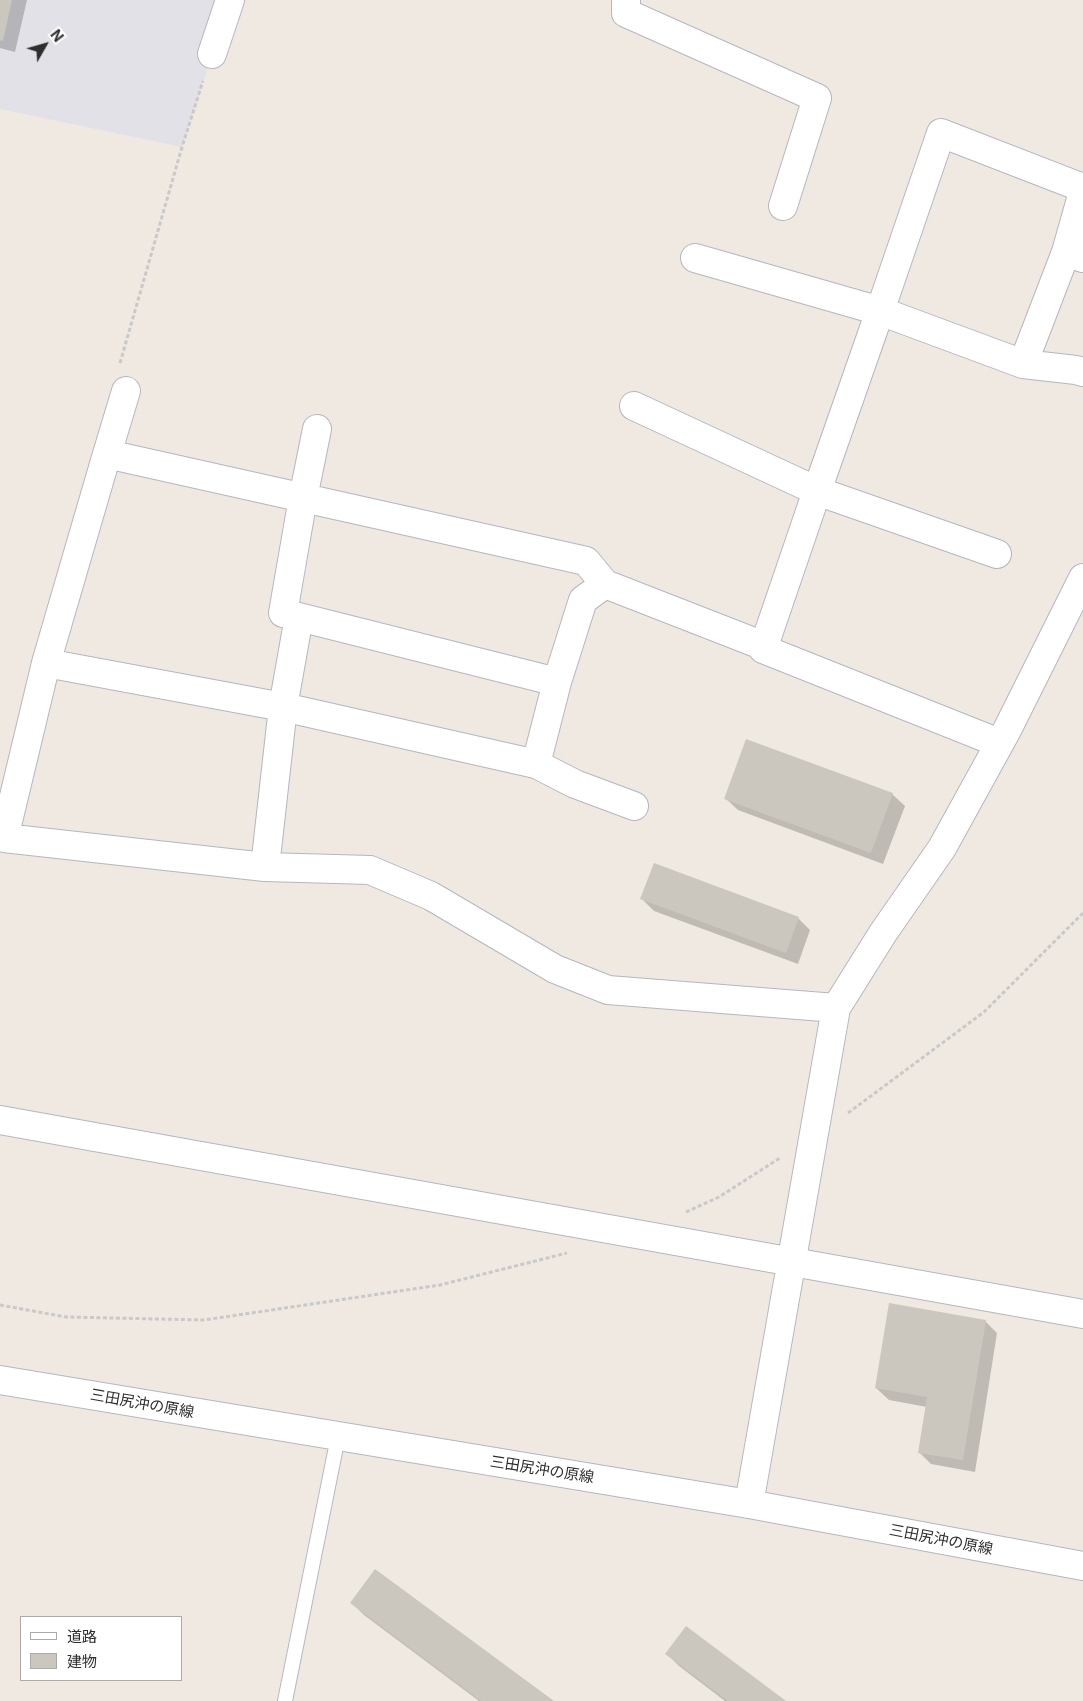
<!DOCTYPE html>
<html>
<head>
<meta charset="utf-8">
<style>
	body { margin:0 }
	#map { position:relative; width:1083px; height:1701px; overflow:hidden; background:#efe9e1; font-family:Inter,"Noto Sans JP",sans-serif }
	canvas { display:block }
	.legend { position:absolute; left:20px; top:1616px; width:162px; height:65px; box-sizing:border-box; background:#fff; border:1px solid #ababab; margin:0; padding:6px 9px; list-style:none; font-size:15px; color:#2e2e2e }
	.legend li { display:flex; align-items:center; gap:10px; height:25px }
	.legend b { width:25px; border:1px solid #ababab }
	.north { position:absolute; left:20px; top:20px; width:50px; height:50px; -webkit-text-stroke:4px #fff; paint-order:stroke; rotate:52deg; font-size:14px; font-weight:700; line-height:20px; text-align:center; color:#2e2e2e }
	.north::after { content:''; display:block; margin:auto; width:18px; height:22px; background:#2e2e2e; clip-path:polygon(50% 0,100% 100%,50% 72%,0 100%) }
</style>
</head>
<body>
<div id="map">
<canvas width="1083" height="1701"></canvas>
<ul class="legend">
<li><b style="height:6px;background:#fff"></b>道路</li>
<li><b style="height:14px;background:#cbc7bf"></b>建物</li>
</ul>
<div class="north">N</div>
</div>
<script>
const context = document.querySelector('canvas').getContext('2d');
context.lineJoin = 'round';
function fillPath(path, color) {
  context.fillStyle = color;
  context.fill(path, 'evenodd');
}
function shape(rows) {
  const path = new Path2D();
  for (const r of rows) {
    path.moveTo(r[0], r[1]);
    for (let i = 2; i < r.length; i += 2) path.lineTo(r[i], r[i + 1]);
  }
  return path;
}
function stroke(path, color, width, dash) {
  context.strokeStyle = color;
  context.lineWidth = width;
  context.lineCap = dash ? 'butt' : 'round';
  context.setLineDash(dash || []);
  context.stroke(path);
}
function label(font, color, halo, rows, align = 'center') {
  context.font = font + ' Inter,"Noto Sans JP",sans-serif';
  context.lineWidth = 4;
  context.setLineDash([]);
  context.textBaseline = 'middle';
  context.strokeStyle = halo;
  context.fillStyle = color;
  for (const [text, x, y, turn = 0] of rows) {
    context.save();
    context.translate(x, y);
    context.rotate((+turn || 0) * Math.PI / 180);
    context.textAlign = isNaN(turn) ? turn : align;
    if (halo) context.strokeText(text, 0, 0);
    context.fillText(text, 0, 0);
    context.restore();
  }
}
const industrial = shape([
	[0,0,230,0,182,147,0,109]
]);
const shadow = shape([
	[0,0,27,0,15,52,0,48],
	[892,794,905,806,883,864,738,810,725,798],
	[642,899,798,918,810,930,798,964,654,911],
	[985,1321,997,1333,975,1472,931,1464,919,1452,927,1407,889,1400,876,1388],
	[352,1603,552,1701,479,1701,364,1615],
	[667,1654,784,1701,725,1701,679,1666]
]);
const building = shape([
	[0,0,12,0,3,41,0,40],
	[746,739,893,793,871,853,724,799],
	[654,863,799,917,786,953,640,899],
	[889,1303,986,1320,963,1460,918,1453,927,1397,875,1388],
	[375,1569,554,1701,481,1701,350,1603],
	[686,1626,786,1701,728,1701,665,1654]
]);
const path = shape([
	[120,363,182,147,203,81],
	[848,1113,984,1012,1083,913],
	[686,1212,719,1197,780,1158],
	[0,1305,66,1317,204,1320,440,1285,567,1253]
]);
const service = shape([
	[285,1701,338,1437]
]);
const minor = shape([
	[626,0,626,13,817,98,783,206],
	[212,54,230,0],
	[1083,192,1066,252,1083,258],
	[695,258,880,311,941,133,1083,188],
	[1023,364,1076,370,1083,372],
	[126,391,107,454,586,561,605,584,764,646],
	[634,406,817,491,880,311,1023,364,1066,252],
	[317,429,303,498,283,613,557,682,583,600,605,584],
	[107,454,46,663,283,707,299,617],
	[997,554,817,491,763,649,999,743],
	[46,663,4,838,265,867,283,707,536,764,557,682],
	[536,764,575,784,634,806],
	[265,867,370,870,431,896,555,969,608,990,836,1008],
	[0,1120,1083,1314],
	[749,1504,836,1008,883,933,942,848,1007,730,1083,578]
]);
const tertiary = shape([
	[0,1380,749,1504,1083,1566]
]);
const streetNames = [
	["三田尻沖の原線",142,1404,10],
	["三田尻沖の原線",542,1470,9],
	["三田尻沖の原線",941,1540,11]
];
fillPath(industrial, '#e3e1e8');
fillPath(shadow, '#0003');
fillPath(building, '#cbc7bf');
stroke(service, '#b4b7c1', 16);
stroke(minor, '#b4b7c1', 30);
stroke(tertiary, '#b4b7c1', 30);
stroke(path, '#c9c9c9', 3, [4, 2.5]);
stroke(service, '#fff', 14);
stroke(minor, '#fff', 28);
stroke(tertiary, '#fff', 28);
label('15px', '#2e2e2e', '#fff', streetNames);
</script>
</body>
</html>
